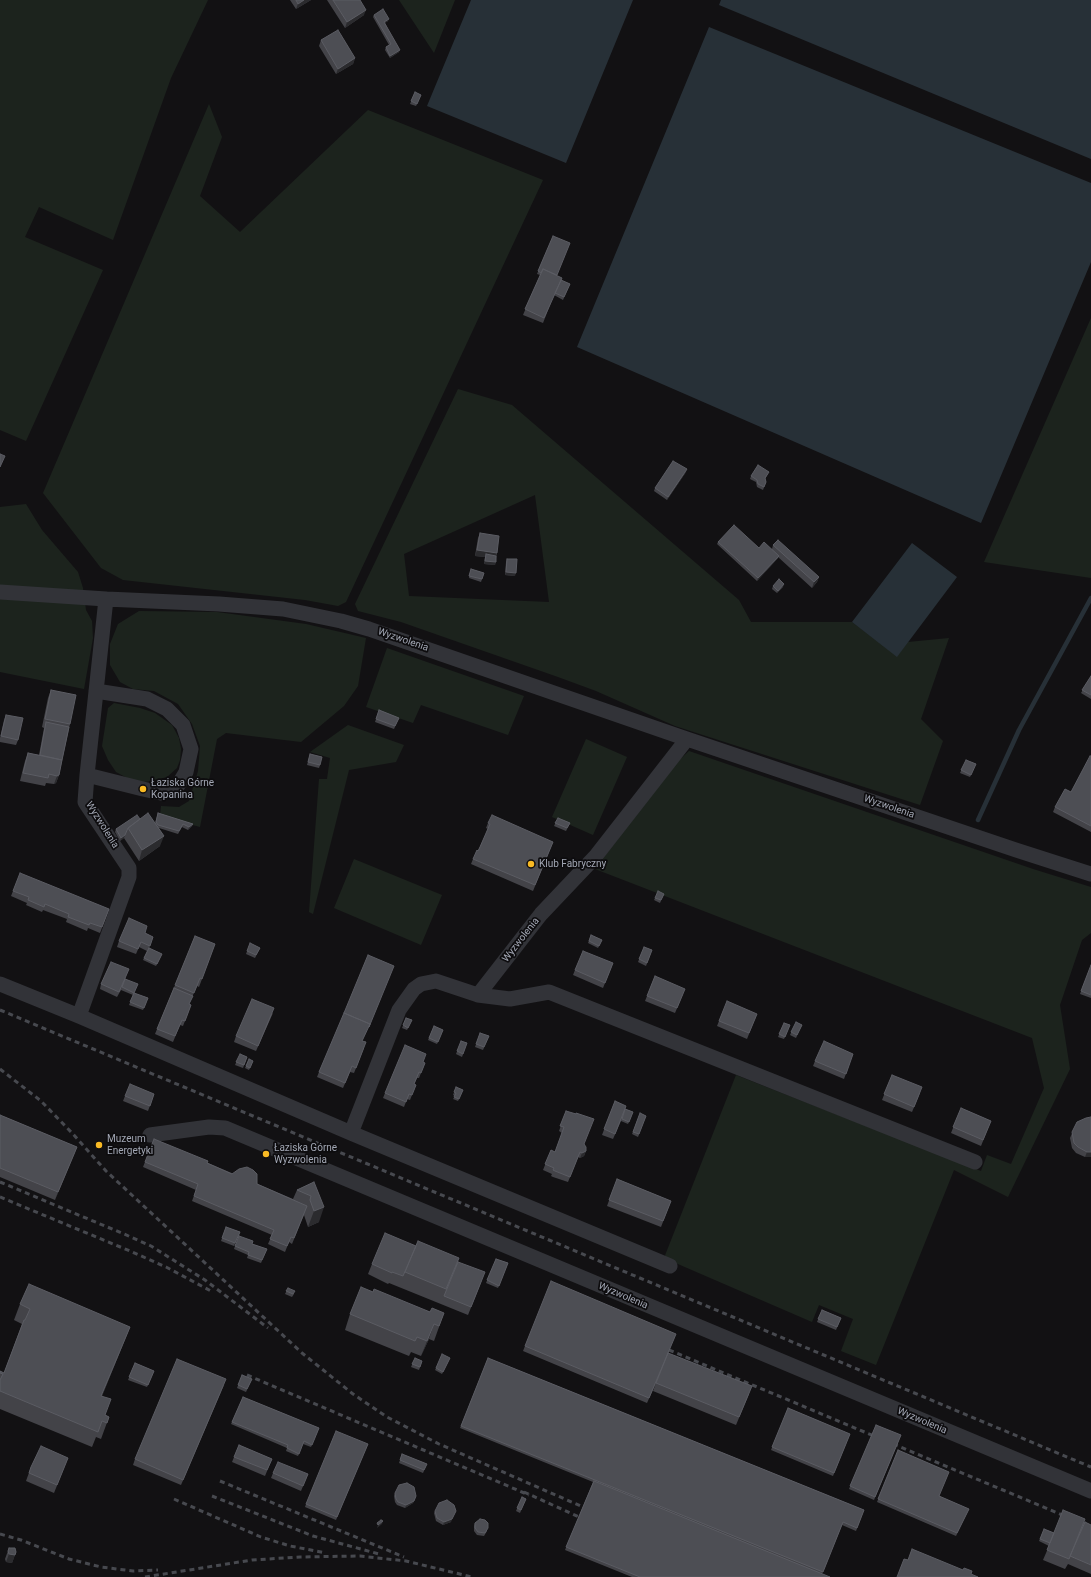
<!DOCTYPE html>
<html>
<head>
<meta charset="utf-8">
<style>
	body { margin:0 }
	canvas { display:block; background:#121113 }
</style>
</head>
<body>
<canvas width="1091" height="1577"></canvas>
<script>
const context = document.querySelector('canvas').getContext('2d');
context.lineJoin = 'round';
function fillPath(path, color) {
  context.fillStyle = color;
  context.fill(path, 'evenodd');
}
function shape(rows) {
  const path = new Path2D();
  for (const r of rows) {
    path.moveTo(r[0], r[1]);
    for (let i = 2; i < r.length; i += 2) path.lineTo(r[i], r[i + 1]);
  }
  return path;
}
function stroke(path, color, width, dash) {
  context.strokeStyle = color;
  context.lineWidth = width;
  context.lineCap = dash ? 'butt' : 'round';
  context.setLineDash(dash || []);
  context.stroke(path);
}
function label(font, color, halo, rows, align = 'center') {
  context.font = font + ' Roboto,sans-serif';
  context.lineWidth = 3.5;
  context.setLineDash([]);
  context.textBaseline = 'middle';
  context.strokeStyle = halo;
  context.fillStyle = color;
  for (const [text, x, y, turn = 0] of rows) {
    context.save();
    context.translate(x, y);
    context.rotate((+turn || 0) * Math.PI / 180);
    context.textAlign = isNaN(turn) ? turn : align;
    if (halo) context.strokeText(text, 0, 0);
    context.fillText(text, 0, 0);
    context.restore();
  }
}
const green = shape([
	[0,0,208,0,171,78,113,240,39,207,25,237,103,270,26,441,0,430],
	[399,0,455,0,434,53],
	[209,104,222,137,200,196,240,232,368,110,543,180,346,602,338,606,305,600,123,580,101,568,43,493],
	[1091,318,1091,578,984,562],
	[458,389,512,405,739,600,751,622,852,622,897,656,908,642,949,638,921,719,943,741,920,805,675,726,596,691,558,677,401,622,358,611,355,604],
	[535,495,549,602,409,596,404,554],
	[26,504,42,530,78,572,83,588,86,610,92,621,93,638,84,689,0,672,0,507],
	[139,611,217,612,306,624,366,638,358,686,344,706,301,742,226,733,217,739,200,827,160,816,161,806,179,807,189,801,198,771,200,746,192,724,178,704,154,691,133,689,120,682,110,665,110,644,118,624],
	[387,648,524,696,508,735,421,705,413,723,366,707],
	[114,703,140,708,155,713,172,725,179,738,181,749,180,760,177,768,167,777,152,781,144,782,131,780,116,772,108,760,102,746,108,708],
	[348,725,404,745,396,762,349,770,313,914,309,912,319,779,327,779,330,758,310,752],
	[586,739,627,757,593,835,552,817],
	[689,751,1033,869,1091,887,1091,933,1082,940,1060,1005,1070,1069,1008,1197,954,1170,876,1365,841,1351,853,1319,819,1305,812,1322,664,1258,736,1075,981,1171,987,1155,1011,1164,1044,1088,1032,1038,595,869,677,762],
	[354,859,442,895,421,945,334,908]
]);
const water = shape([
	[471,0,633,0,566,163,427,106],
	[721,0,1091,0,1091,159,719,5],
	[709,27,1091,183,1091,262,981,523,577,347],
	[912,543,957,577,897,657,852,622]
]);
const stream = shape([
	[978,820,1019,730,1091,598]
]);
const minor = shape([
	[0,592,106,599,219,604,283,609,341,621,369,629,687,739,1016,850,1091,874],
	[687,739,595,857,541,914,478,995,510,999,549,992,975,1162],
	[87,775,143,789,161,793,177,787,186,772,191,749,183,725,167,709,147,699,96,691],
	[0,984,79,1016,351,1133,670,1266],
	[79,1016,129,877,129,868,85,802,87,775,106,599],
	[351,1133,399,1010,414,989,421,984,436,981,478,995],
	[150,1135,209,1127,225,1128,1091,1491]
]);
const rail = shape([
	[0,1010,1091,1467],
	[0,1069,41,1101,73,1134,106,1171,302,1353,353,1394,387,1417,439,1444,583,1507],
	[0,1182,124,1234,151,1246,205,1280,268,1328],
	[0,1197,130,1251,166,1267,211,1291],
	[669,1350,1091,1527],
	[247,1375,529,1495],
	[220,1481,404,1557],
	[524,1492,579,1517],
	[212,1496,313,1536,379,1554],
	[174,1499,261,1537,290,1546,326,1553],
	[0,1534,21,1540,69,1559,101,1567,133,1571,158,1570],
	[145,1577,252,1560,300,1557,360,1556,406,1561,472,1577]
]);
const wall = shape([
	[290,0,311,0,296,9],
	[327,0,360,0,364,15,345,28],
	[374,15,388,21,385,23,399,52,390,58,385,50,386,47,389,45,373,17],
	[321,40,355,58,353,64,336,74,319,46],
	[415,92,421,95,416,106,410,104],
	[553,236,557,276,561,280,570,284,563,300,554,295,543,323,523,315,540,275,537,274],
	[686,472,667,500,654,491,655,488],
	[768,474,765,479,766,482,763,490,757,487,756,482,750,479,751,476],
	[480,533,497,553,495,565,484,564,485,557,475,556,478,538],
	[718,542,759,548,772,549,773,545,819,577,817,582,812,588,778,557,778,558,757,581,717,544],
	[507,559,515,576,505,575,506,562],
	[471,569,484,573,481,582,469,578],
	[773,586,783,587,777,593,772,589],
	[1091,676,1091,699,1081,693],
	[51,690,70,724,59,775,56,783,54,784,46,783,45,786,20,781,25,761,28,753,39,755,44,728,42,727,48,698],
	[379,710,399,718,394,729,375,722],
	[6,715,18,740,16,745,0,742,0,738,4,720],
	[310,754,320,765,319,768,307,765],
	[1091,756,1091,832,1053,812,1055,807,1071,792],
	[966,760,976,764,970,777,960,773],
	[158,813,193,824,192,826,188,830,182,827,178,834,159,828,160,846,139,861,124,838,120,841,115,832,116,829,140,819,155,823],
	[558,818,570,823,566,831,554,826],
	[488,823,553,842,533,891,471,864,473,859,478,851,488,829,486,828],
	[13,891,109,909,100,933,88,928,87,931,66,922,67,919,43,910,42,912,26,905,27,903,11,896],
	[664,894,660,903,654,900,655,898],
	[145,933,153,937,149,948,162,954,156,966,143,960,147,951,139,947,136,954,117,947,119,941],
	[591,935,602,940,598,948,588,943],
	[195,936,215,944,199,987,197,986,189,1004,191,1005,183,1026,180,1025,173,1042,155,1034],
	[250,943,260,948,255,958,246,954],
	[644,947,652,950,646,966,638,962],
	[613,963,603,988,573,975,575,970],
	[1091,965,1091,998,1080,994],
	[655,976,683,994,675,1013,645,1001],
	[125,979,134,993,148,998,143,1010,129,1005,133,995,121,990,117,997,100,989,101,984],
	[273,1013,256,1051,234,1042,236,1036],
	[757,1014,747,1039,717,1026,719,1021],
	[406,1018,412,1020,407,1030,402,1028],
	[796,1022,802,1025,796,1038,790,1035],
	[784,1023,790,1025,784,1039,778,1037],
	[434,1026,443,1030,437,1044,428,1040],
	[480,1033,489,1036,483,1050,475,1047],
	[363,1041,364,1048,354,1073,350,1072,343,1088,317,1077,319,1072],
	[461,1041,467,1043,462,1057,456,1054],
	[240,1054,247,1057,243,1068,235,1065],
	[853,1054,844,1079,813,1066,815,1061],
	[249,1059,253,1061,249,1070,245,1068],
	[423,1062,425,1063,419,1078,417,1078,414,1084,416,1085,410,1100,407,1099,404,1107,383,1098,385,1093],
	[892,1075,920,1093,912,1112,882,1100],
	[456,1087,463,1090,458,1101,453,1099,455,1096,453,1095],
	[154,1094,148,1111,123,1101,125,1096],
	[615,1101,625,1109,633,1112,628,1124,621,1121,613,1139,602,1135],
	[961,1108,991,1121,981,1146,951,1133],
	[566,1111,584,1144,586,1151,584,1156,580,1158,578,1157,568,1182,553,1177,551,1176,552,1174,543,1170,551,1150,555,1152,562,1133,559,1131],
	[640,1113,646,1116,638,1137,632,1134],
	[0,1115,77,1147,55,1200,0,1177],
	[1077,1122,1091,1157,1085,1157,1076,1153,1072,1148,1070,1138],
	[154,1139,208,1163,293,1199,297,1190,314,1182,319,1222,308,1227,304,1215,292,1244,289,1242,285,1252,268,1244,272,1235,192,1201,196,1190,143,1167],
	[617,1179,671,1201,661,1227,607,1206],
	[226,1227,240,1232,234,1246,221,1241],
	[252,1244,267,1249,261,1263,247,1258,248,1255,234,1249,235,1246],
	[496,1259,508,1263,498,1288,486,1283],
	[372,1264,457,1264,482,1280,468,1315,389,1283,388,1284,368,1274],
	[288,1288,294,1294,292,1297,285,1294],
	[373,1292,430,1312,444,1313,434,1341,429,1339,421,1356,411,1352,409,1356,345,1330,350,1314],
	[20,1304,130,1327,124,1342,102,1396,105,1415,109,1417,101,1439,96,1437,92,1447,0,1409,0,1371,4,1373,22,1324,14,1320],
	[822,1310,841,1318,836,1330,817,1322],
	[525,1346,668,1353,749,1394,736,1425,653,1391,656,1383,647,1403,523,1351],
	[415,1358,422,1361,419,1370,411,1367],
	[450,1358,442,1374,435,1370,436,1368],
	[488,1358,864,1510,856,1531,842,1525,822,1574,830,1577,632,1577,565,1550,593,1482,460,1428],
	[135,1363,154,1371,147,1387,128,1380],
	[242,1375,252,1379,246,1392,237,1388],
	[224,1385,181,1485,133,1465,135,1459],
	[243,1397,319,1428,311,1447,303,1444,298,1456,286,1451,287,1448,231,1424],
	[788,1408,850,1434,833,1476,771,1450],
	[876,1425,901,1435,874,1500,849,1489],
	[368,1444,336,1520,305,1507,306,1504],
	[239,1445,272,1459,265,1476,232,1462],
	[898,1450,939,1496,969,1509,956,1536,877,1502],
	[402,1454,427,1464,423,1473,399,1463],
	[68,1458,54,1493,26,1481,31,1467],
	[273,1473,308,1474,301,1491,271,1478],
	[395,1493,416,1496,413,1503,405,1508,397,1505,395,1502,394,1496],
	[522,1497,526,1499,520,1513,516,1511],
	[435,1511,451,1522,443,1525,436,1521,434,1513],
	[1085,1522,1091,1525,1091,1574,1068,1564,1065,1569,1043,1560,1049,1546,1039,1541,1044,1529,1054,1533],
	[475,1523,487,1531,484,1536,477,1535,474,1531,474,1526],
	[9,1548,16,1552,12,1563,6,1562,5,1559]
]);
const shadedWall = shape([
	[304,0,311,0,296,9,298,4],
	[366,10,364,15,345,28,347,22],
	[389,19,388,21,383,24,384,22],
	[400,50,399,52,390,58,390,56],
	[355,58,353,64,336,74,338,69],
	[687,469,686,472,667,500,668,497],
	[477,550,497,553,495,558,486,554,485,557,475,556],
	[779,556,778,558,757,581,758,578],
	[485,561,496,562,495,565,484,564],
	[506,572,516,573,515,576,505,575],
	[819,577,817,582,812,588,814,582],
	[784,584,783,587,777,593,778,591],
	[59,775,56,783,54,784,57,776],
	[193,824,192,826,188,830,189,827],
	[125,835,124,838,120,841,121,838],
	[164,836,160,846,139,861,142,850],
	[77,1147,74,1155,55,1200,58,1192],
	[586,1151,584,1156,580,1158,582,1153],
	[1087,1152,1091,1152,1091,1157,1085,1157],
	[324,1207,319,1222,308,1227,314,1211],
	[434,1324,429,1339,421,1356,427,1341],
	[130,1327,124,1342,96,1411,101,1396],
	[414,1501,413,1503,405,1508,406,1505],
	[456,1511,451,1522,443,1525,444,1522],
	[383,1521,382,1524,377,1528,378,1525],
	[9,1554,15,1555,12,1563,6,1562]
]);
const building = shape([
	[296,0,304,0,298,4,296,0],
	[333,0,360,0,366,10,347,22,333,0],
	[383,9,389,19,384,22,400,50,390,56,386,47,391,44,374,15,383,9],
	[338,30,355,58,338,69,321,40,338,30],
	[415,92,421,95,417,104,411,101,415,92],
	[553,236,570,243,557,275,543,269,541,273,538,271,553,236],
	[543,269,562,278,544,318,525,309,543,269],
	[561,280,570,284,564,297,555,293,561,280],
	[0,454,5,456,0,467,0,454],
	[673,461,687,469,668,497,655,488,673,461],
	[758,465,769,472,765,478,766,482,764,487,758,484,757,480,751,476,758,465],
	[734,525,759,548,764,542,779,556,758,578,718,542,734,525],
	[480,533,499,536,497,553,477,550,480,533],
	[778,540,819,577,814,582,773,545,778,540],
	[486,554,496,556,496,562,485,561,486,554],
	[507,559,517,559,516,573,506,572,507,559],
	[471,569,484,573,482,579,469,576,471,569],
	[779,579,784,584,778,591,773,586,779,579],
	[1091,676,1091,695,1082,690,1091,676],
	[51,690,76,695,70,724,45,719,51,690],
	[379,710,399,718,395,726,376,719,379,710],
	[6,715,23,718,18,740,1,736,6,715],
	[46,722,69,727,62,760,40,755,46,722],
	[28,753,62,760,59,775,57,776,49,774,48,778,23,773,28,753],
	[310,754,322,757,320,765,308,762,310,754],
	[1090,756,1091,756,1091,826,1055,807,1065,789,1071,792,1090,756],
	[966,760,976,764,971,775,961,770,966,760],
	[148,813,164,836,142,850,128,828,148,813],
	[158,813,193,824,189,827,183,824,179,831,158,825,156,822,158,813],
	[137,815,140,819,128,828,125,835,121,838,116,829,137,815],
	[492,815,553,842,535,885,473,859,477,850,478,851,480,847,490,824,488,823,492,815],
	[558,818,570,823,567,828,555,823,558,818],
	[20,873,109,909,102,927,90,923,89,925,68,917,69,914,45,904,44,907,28,900,29,897,13,891,20,873],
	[658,891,664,894,661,900,655,898,658,891],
	[129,918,147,926,145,933,153,937,150,946,141,942,138,949,119,941,129,918],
	[591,935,602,940,599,946,589,941,591,935],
	[195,936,215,944,202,979,200,978,194,993,175,985,195,936],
	[250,943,260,948,256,955,247,951,250,943],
	[644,947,652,950,647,963,639,959,644,947],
	[149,948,162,954,157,964,144,958,149,948],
	[583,951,613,963,605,983,575,970,583,951],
	[368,955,394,966,369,1027,370,1024,344,1013,368,955],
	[111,962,129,969,119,992,101,984,111,962],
	[1091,965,1091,995,1081,991,1091,965],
	[655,976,685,989,677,1008,647,996,655,976],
	[125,979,138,984,134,993,122,987,125,979],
	[174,988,193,996,189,1004,191,1005,185,1021,182,1020,175,1036,157,1029,174,988],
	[134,993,148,998,144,1008,130,1002,134,993],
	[252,999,274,1008,258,1046,236,1036,252,999],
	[727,1001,757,1014,749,1033,719,1021,727,1001],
	[344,1013,370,1024,362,1041,366,1042,356,1068,352,1066,345,1083,319,1072,344,1013],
	[406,1018,412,1020,408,1028,403,1025,406,1018],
	[796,1022,802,1025,797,1035,791,1032,796,1022],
	[784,1023,790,1025,785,1037,779,1034,784,1023],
	[434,1026,443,1030,438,1042,429,1038,434,1026],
	[480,1033,489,1036,484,1047,476,1044,480,1033],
	[461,1041,467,1043,463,1054,457,1051,461,1041],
	[824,1041,853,1054,846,1074,815,1061,824,1041],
	[405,1045,426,1054,423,1062,425,1063,421,1073,419,1072,414,1084,416,1085,412,1095,409,1094,406,1102,385,1093,405,1045],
	[240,1054,247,1057,244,1065,236,1062,240,1054],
	[249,1059,253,1061,250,1068,246,1066,249,1059],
	[892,1075,922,1087,914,1107,884,1094,892,1075],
	[130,1084,154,1094,150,1106,125,1096,130,1084],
	[456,1087,463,1090,459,1099,454,1097,456,1093,454,1092,456,1087],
	[615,1101,626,1106,615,1134,604,1129,615,1101],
	[961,1108,991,1121,983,1140,953,1127,961,1108],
	[625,1109,633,1112,629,1122,622,1119,625,1109],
	[566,1111,576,1114,576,1113,594,1119,584,1144,586,1147,586,1151,582,1153,580,1152,570,1177,555,1171,553,1170,554,1168,545,1164,551,1150,555,1152,564,1127,560,1126,566,1111],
	[640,1113,646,1116,639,1134,633,1132,640,1113],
	[0,1115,77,1147,58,1192,0,1168,0,1115],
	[1091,1117,1091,1152,1087,1152,1078,1147,1074,1143,1072,1132,1077,1122,1086,1118,1091,1117],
	[154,1139,208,1161,207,1163,232,1174,239,1169,247,1167,253,1170,257,1174,257,1184,307,1206,294,1238,291,1237,287,1246,270,1239,274,1230,194,1196,198,1184,145,1162,154,1139],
	[617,1179,671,1201,663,1221,609,1200,617,1179],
	[314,1182,324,1207,314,1211,310,1200,311,1196,297,1190,314,1182],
	[226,1227,240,1232,235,1243,222,1238,226,1227],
	[385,1233,416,1246,403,1276,392,1272,392,1273,372,1264,385,1233],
	[239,1236,253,1241,252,1244,267,1249,262,1260,248,1255,249,1252,235,1246,239,1236],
	[418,1241,459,1258,446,1289,405,1272,418,1241],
	[496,1259,508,1263,499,1286,487,1280,496,1259],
	[458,1262,485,1272,471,1307,444,1296,458,1262],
	[551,1281,676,1334,649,1398,525,1346,551,1281],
	[29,1284,130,1327,101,1396,111,1399,105,1415,109,1417,107,1423,102,1421,98,1432,0,1391,0,1380,3,1374,0,1373,0,1371,4,1373,24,1320,25,1320,30,1309,20,1304,29,1284],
	[361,1287,373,1292,374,1289,430,1312,432,1308,444,1313,439,1326,434,1324,427,1341,417,1337,415,1341,350,1314,361,1287],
	[288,1288,295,1291,293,1294,286,1291,288,1288],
	[822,1310,841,1318,837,1327,818,1319,822,1310],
	[668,1353,752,1386,739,1417,656,1383,668,1353],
	[442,1354,450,1358,443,1372,436,1368,442,1354],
	[415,1358,422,1361,420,1367,412,1364,415,1358],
	[488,1358,864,1510,857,1528,843,1522,823,1572,461,1426,488,1358],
	[177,1359,226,1379,183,1480,135,1459,177,1359],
	[135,1363,154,1371,148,1385,129,1377,135,1363],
	[242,1375,252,1379,247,1389,238,1385,242,1375],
	[243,1397,319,1428,312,1445,304,1441,299,1454,287,1448,288,1445,232,1422,243,1397],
	[788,1408,850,1434,834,1473,772,1447,788,1408],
	[876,1425,901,1435,875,1497,850,1486,876,1425],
	[336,1431,368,1444,337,1517,306,1504,336,1431],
	[239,1445,272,1459,267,1470,234,1457,239,1445],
	[41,1446,68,1458,57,1485,29,1473,31,1467,41,1446],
	[898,1450,949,1472,939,1496,969,1509,957,1533,878,1499,898,1450],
	[402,1454,427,1464,424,1470,400,1460,402,1454],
	[278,1462,308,1474,303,1486,273,1473,278,1462],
	[594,1481,830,1577,640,1577,566,1547,594,1481],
	[407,1483,414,1487,416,1496,414,1501,406,1505,398,1502,396,1499,395,1493,399,1485,407,1483],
	[522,1497,526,1499,521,1510,517,1508,522,1497],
	[447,1500,454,1505,456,1511,452,1519,444,1522,437,1518,435,1511,439,1503,447,1500],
	[1063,1510,1085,1519,1069,1559,1047,1550,1063,1510],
	[480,1519,485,1520,488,1523,488,1528,485,1533,478,1532,475,1528,475,1523,480,1519],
	[381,1520,383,1521,378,1525,377,1523,381,1520],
	[1085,1522,1091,1525,1091,1565,1070,1556,1085,1522],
	[1044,1529,1054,1533,1050,1543,1040,1539,1044,1529],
	[9,1548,15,1548,16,1552,15,1555,9,1554,8,1551,9,1548],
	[912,1549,963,1570,964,1568,972,1571,971,1574,978,1577,897,1577,904,1559,908,1560,912,1549]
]);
const markers = [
	[143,789,4,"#f9ba24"],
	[531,864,4,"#f9ba24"],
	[99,1145,4,"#f9ba24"],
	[266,1154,4,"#f9ba24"]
];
const streetNames = [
	["Wyzwolenia",403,640,19],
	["Wyzwolenia",889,807,19],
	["Wyzwolenia",102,825,58],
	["Wyzwolenia",521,940,-52],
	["Wyzwolenia",623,1296,23],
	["Wyzwolenia",922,1421,23]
];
const poiNames = [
	["Łaziska Górne",151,783],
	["Kopanina",151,795],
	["Klub Fabryczny",539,864],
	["Muzeum",107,1139],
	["Energetyki",107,1151],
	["Łaziska Górne",274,1148],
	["Wyzwolenia",274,1160]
];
fillPath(green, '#1c231d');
fillPath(water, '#273037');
stroke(stream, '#273037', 4.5);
stroke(minor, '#323338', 15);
stroke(rail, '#47494f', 3, [5, 4]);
fillPath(wall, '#434348');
fillPath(shadedWall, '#2b2b2e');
fillPath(building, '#4d4e54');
stroke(building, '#5b5c63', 1);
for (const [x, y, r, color] of markers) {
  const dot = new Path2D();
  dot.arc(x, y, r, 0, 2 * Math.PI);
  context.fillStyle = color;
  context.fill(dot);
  stroke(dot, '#0d0c0e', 1.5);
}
label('10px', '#a2a7b4', '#0d0c0e', streetNames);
label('10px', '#a2a7b4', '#0d0c0e', poiNames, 'left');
</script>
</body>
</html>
